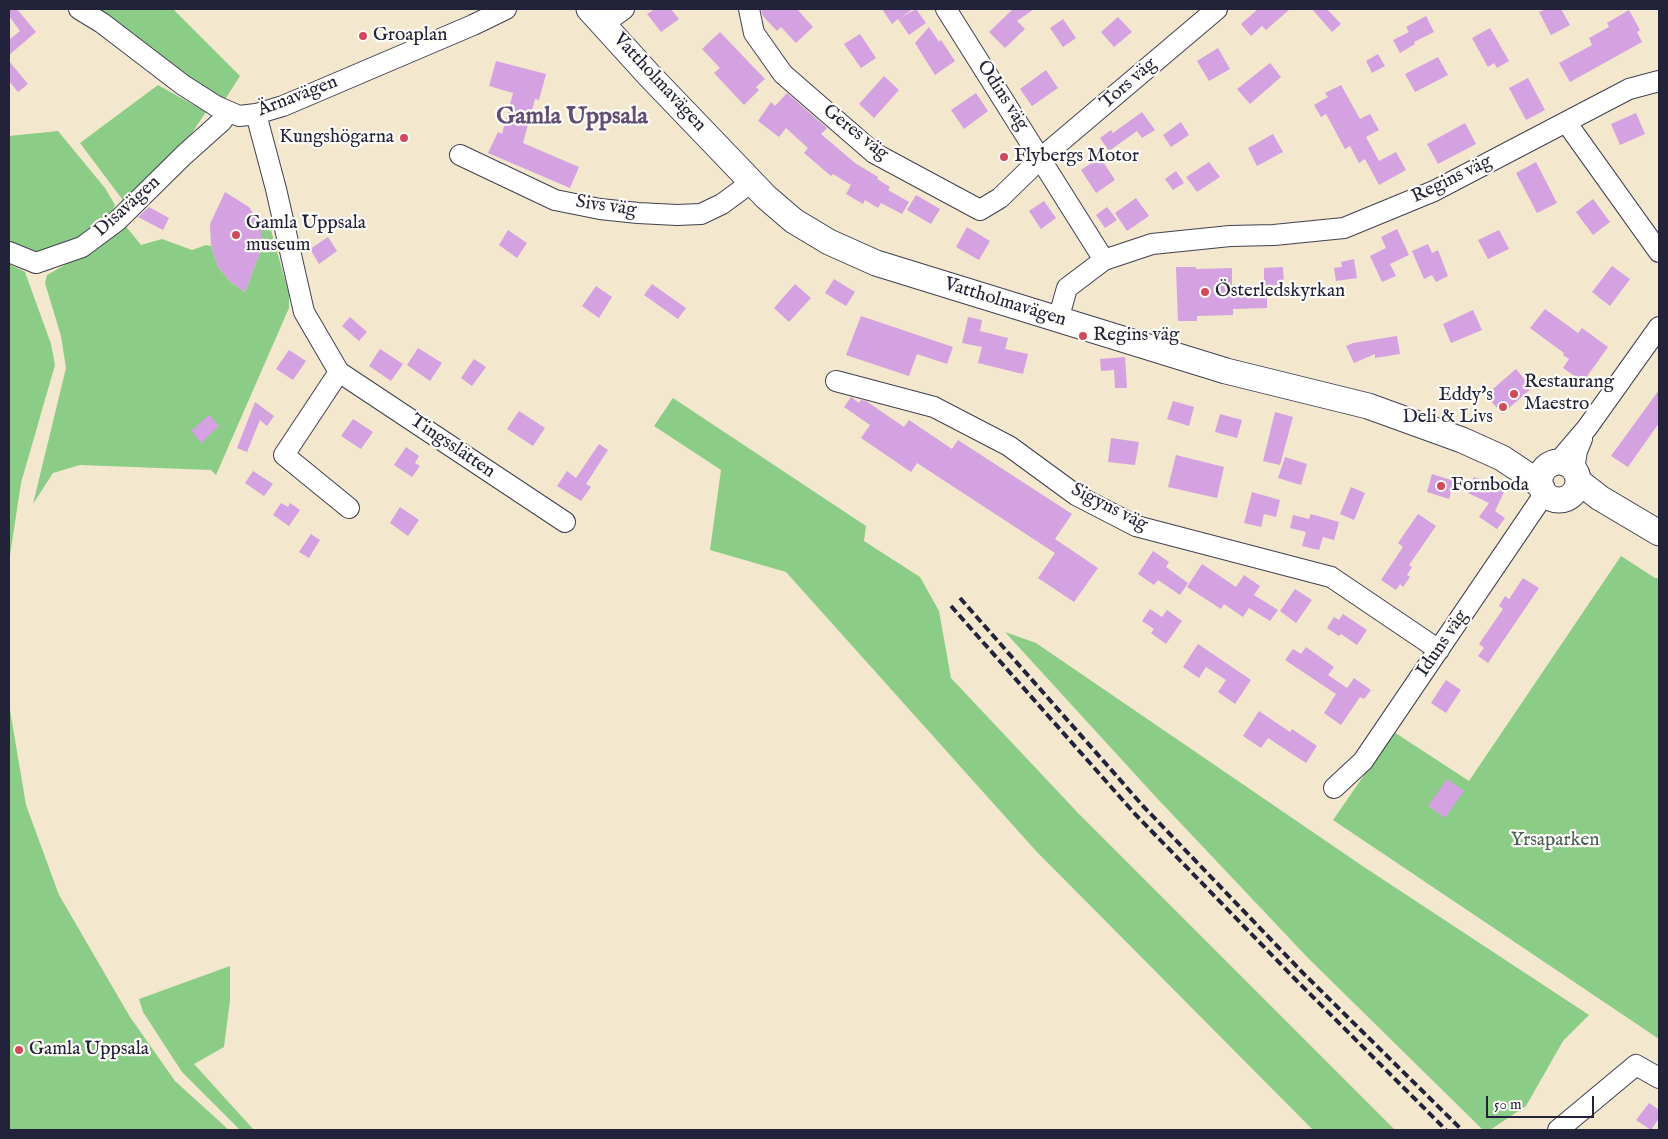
<!DOCTYPE html>
<html>
<head>
<meta charset="utf-8">
<style>
	body { margin:0 }
	#map { position:relative; width:1668px; height:1139px; overflow:hidden; background:#f3e7ce; font-family:"IM FELL English",serif }
	canvas { display:block }
	.frame { position:absolute; inset:0; border:10px solid #22223b; pointer-events:none }
	.scale { position:absolute; left:1486px; top:1096px; width:108px; height:22px; box-sizing:border-box; border:2px solid #22223b; border-top:0; padding-left:6px; font-size:15px; line-height:18px; white-space:nowrap; color:#22223b; -webkit-text-stroke:4px #fdfcf7; paint-order:stroke }
</style>
</head>
<body>
<div id="map">
<canvas width="1668" height="1139"></canvas>
<div class="frame"></div>
<div class="scale">50 m</div>
</div>
<script>
const context = document.querySelector('canvas').getContext('2d');
context.lineJoin = 'round';
function fillPath(path, color) {
  context.fillStyle = color;
  context.fill(path, 'evenodd');
}
function shape(rows) {
  const path = new Path2D();
  for (const r of rows) {
    if (r.length === 3) {
      path.moveTo(r[0] + r[2], r[1]);
      path.arc(r[0], r[1], r[2], 0, 2 * Math.PI);
      continue;
    }
    path.moveTo(r[0], r[1]);
    for (let i = 2; i < r.length; i += 2) path.lineTo(r[i], r[i + 1]);
  }
  return path;
}
function stroke(path, color, width, dash) {
  context.strokeStyle = color;
  context.lineWidth = width;
  context.lineCap = dash ? 'butt' : 'round';
  context.setLineDash(dash || []);
  context.stroke(path);
}
function label(font, color, halo, rows, align = 'center') {
  context.font = font + ' "IM FELL English",serif';
  context.lineWidth = 4.5;
  context.setLineDash([]);
  context.textBaseline = 'middle';
  context.strokeStyle = halo;
  context.fillStyle = color;
  for (const [text, x, y, turn = 0] of rows) {
    context.save();
    context.translate(x, y);
    context.rotate((+turn || 0) * Math.PI / 180);
    context.textAlign = isNaN(turn) ? turn : align;
    if (halo) context.strokeText(text, 0, 0);
    context.fillText(text, 0, 0);
    context.restore();
  }
}
const green = shape([
	[97,9,173,9,240,76,224,101,202,87],
	[158,85,206,112,192,133,125,203,80,143],
	[58,131,105,188,115,205,109,218,73,243,33,254,9,246,9,136],
	[269,223,289,294,289,308,216,475,211,470,80,465,53,473,33,504,66,368,61,336,45,283,47,275,79,257,124,224,141,245,162,239,192,250,206,245,211,246,218,267,231,282,245,292,261,250,261,225],
	[9,264,25,272,51,344,55,365,21,483,9,562],
	[673,398,866,526,864,541,920,577,939,611,951,678,1079,814,1395,1130,1313,1130,1036,851,786,572,710,550,721,470,654,426],
	[1621,556,1655,578,1659,578,1659,1039,1333,820,1394,732,1469,781],
	[1005,632,1036,643,1364,867,1589,1015,1563,1041,1526,1106,1490,1130,1483,1130,1308,958,1154,795],
	[9,704,26,805,59,895,130,1017,175,1081,229,1130,9,1130],
	[230,966,230,1000,224,1047,194,1064,254,1130,240,1130,182,1072,143,1012,139,999]
]);
const building = shape([
	[9,9,17,9,36,32,9,55,9,40,20,31,9,16],
	[655,9,671,9,679,19,661,32,647,14],
	[761,9,797,9,813,27,796,43,781,27,777,31,763,16],
	[882,9,913,9,900,18,916,9,926,23,909,35,898,19,892,24],
	[1013,9,1034,9,1017,21,1025,29,1005,48,989,32],
	[1258,9,1290,9,1266,30,1262,26,1251,36,1241,24],
	[1312,9,1327,9,1341,24,1332,32],
	[1546,9,1561,9,1570,25,1551,35,1539,12],
	[1629,10,1640,30,1637,32,1642,42,1570,82,1559,63,1592,45,1589,38,1609,27,1607,23],
	[1426,16,1434,32,1414,42,1415,44,1400,53,1393,40,1409,32,1406,27],
	[1118,17,1132,32,1114,47,1101,32],
	[1063,19,1076,38,1063,47,1050,28],
	[929,27,939,42,941,40,955,61,935,75,915,43],
	[1490,28,1509,61,1497,68,1494,63,1488,67,1472,38],
	[720,32,765,79,756,87,759,90,744,105,714,73,720,68,702,49],
	[860,34,876,58,861,68,844,44],
	[1218,48,1230,69,1209,81,1197,61],
	[1378,54,1385,66,1372,73,1366,61],
	[1438,57,1448,75,1415,92,1405,74],
	[9,61,28,84,18,92,9,81],
	[496,61,546,74,539,100,535,99,523,143,579,167,570,188,488,153,498,132,502,134,513,93,489,86],
	[1270,63,1281,77,1250,104,1237,89],
	[1046,70,1058,88,1032,106,1020,89],
	[884,76,899,90,874,118,859,104],
	[1528,78,1545,110,1526,120,1509,88],
	[1341,85,1360,119,1370,114,1379,130,1366,137,1379,161,1396,152,1406,170,1379,185,1365,159,1359,163,1350,146,1345,149,1326,114,1321,117,1314,105,1328,97,1325,93],
	[787,93,827,128,821,134,855,163,878,177,877,179,890,187,888,190,909,202,902,214,881,203,878,208,865,200,863,204,846,194,851,185,833,174,831,176,804,153,808,148,786,128,779,137,758,121,771,102,775,106],
	[976,93,988,111,964,129,951,110],
	[1142,112,1155,130,1142,138,1137,131,1109,151,1100,138,1111,130,1113,133],
	[1636,113,1645,134,1620,145,1611,124],
	[1181,122,1189,135,1171,147,1163,135],
	[1465,123,1476,144,1438,164,1427,144],
	[1273,134,1283,152,1257,166,1248,148],
	[1100,157,1115,180,1096,193,1081,170],
	[1209,162,1220,177,1197,192,1186,177],
	[1536,162,1557,203,1537,213,1516,173],
	[1176,171,1184,183,1173,190,1165,179],
	[225,192,249,207,261,225,261,250,245,292,231,282,218,267,211,246,210,224],
	[916,195,940,209,931,224,907,210],
	[1136,198,1149,216,1127,231,1115,213],
	[1593,199,1610,222,1593,235,1576,212],
	[1044,201,1056,218,1041,229,1029,211],
	[149,207,169,218,163,230,138,217],
	[1107,207,1117,220,1105,228,1096,215],
	[967,227,990,241,979,260,956,247],
	[1397,229,1409,255,1390,264,1396,276,1382,282,1370,256,1386,248,1381,237],
	[508,230,527,243,517,258,499,245],
	[1499,230,1509,249,1488,259,1478,240],
	[328,237,337,251,319,264,310,249],
	[1428,244,1432,253,1438,250,1448,276,1436,282,1432,275,1424,279,1412,251],
	[1354,259,1357,278,1336,281,1334,268,1342,267,1341,262],
	[1612,266,1630,279,1610,306,1592,292],
	[1176,267,1196,267,1196,269,1232,268,1232,287,1267,286,1267,308,1233,309,1233,315,1197,316,1197,321,1178,321],
	[1283,267,1284,285,1264,285,1264,268],
	[834,279,855,292,846,306,825,293],
	[652,284,686,308,678,319,644,295],
	[795,284,811,298,789,322,774,308],
	[596,286,612,297,599,318,582,306],
	[1545,309,1578,333,1582,328,1608,347,1583,382,1563,368,1569,359,1563,355,1564,353,1530,328],
	[1473,310,1482,330,1451,343,1443,324],
	[861,316,953,347,947,364,917,354,909,376,846,355],
	[350,317,367,332,359,341,342,326],
	[968,317,982,320,980,331,1008,338,1005,349,1028,354,1023,374,978,363,982,347,962,343],
	[1397,336,1400,354,1375,358,1375,354,1354,363,1346,346,1353,343],
	[418,348,442,363,430,381,407,365],
	[380,349,403,364,391,381,369,366],
	[289,350,306,361,293,380,276,369],
	[1125,357,1127,388,1115,388,1114,370,1101,371,1100,359],
	[474,359,486,367,472,386,461,378],
	[1516,369,1532,388,1502,414,1486,395],
	[1659,390,1659,423,1628,467,1611,456],
	[851,397,859,403,861,400,866,401,904,427,909,420,952,449,958,440,1072,514,1055,539,1098,568,1074,602,1038,578,1055,553,917,463,911,472,861,438,870,425,844,407],
	[1173,401,1194,407,1189,426,1167,419],
	[255,402,274,416,267,426,260,420,247,452,237,448],
	[519,411,545,428,533,446,507,429],
	[1275,412,1293,417,1280,465,1263,461],
	[1220,414,1242,420,1237,438,1215,432],
	[209,415,219,426,201,443,191,431],
	[353,419,373,432,361,449,341,436],
	[1111,438,1139,442,1135,465,1108,462],
	[599,444,608,450,586,484,591,487,581,501,557,486,567,471,576,478],
	[406,447,419,456,415,463,420,466,412,477,394,465],
	[1176,455,1224,467,1217,498,1168,487],
	[1285,457,1307,464,1301,485,1278,478],
	[253,471,273,484,264,496,245,483],
	[1432,474,1454,481,1449,499,1427,492],
	[1474,477,1505,490,1495,511,1505,518,1497,529,1479,517,1489,503,1468,493],
	[1351,487,1365,493,1354,520,1340,514],
	[1252,492,1280,500,1276,517,1264,514,1261,527,1244,523],
	[281,503,288,507,290,503,300,510,289,526,273,515],
	[400,507,419,520,408,536,390,523],
	[1311,514,1339,522,1334,540,1323,537,1319,550,1302,546,1306,532,1290,528,1293,515,1309,519],
	[1418,514,1436,526,1409,565,1412,567,1407,575,1410,577,1403,587,1400,584,1396,590,1381,580,1403,547,1398,543],
	[311,534,320,540,309,558,299,552],
	[1153,551,1169,562,1166,567,1188,583,1180,595,1158,580,1154,585,1138,574],
	[1202,564,1236,587,1244,575,1260,586,1254,595,1278,610,1270,621,1249,608,1243,617,1224,604,1221,609,1187,587],
	[1523,578,1539,588,1488,663,1478,656,1484,648,1479,644,1503,609,1499,606,1505,596,1509,599],
	[1295,589,1312,600,1296,623,1280,611],
	[1150,609,1162,617,1167,610,1182,621,1166,644,1151,633,1154,629,1142,621],
	[1343,614,1367,630,1357,645,1341,634,1339,636,1327,628,1334,617,1339,620],
	[1198,644,1251,680,1235,704,1218,692,1226,680,1206,667,1199,678,1183,667],
	[1306,647,1334,667,1328,675,1347,688,1354,678,1371,690,1364,699,1360,697,1341,725,1324,713,1336,694,1285,660,1293,649,1301,654],
	[1446,680,1461,690,1446,713,1431,703],
	[1259,711,1290,732,1292,729,1317,746,1306,763,1268,738,1261,748,1243,736],
	[1447,779,1464,791,1445,818,1428,806],
	[1649,1103,1659,1110,1659,1118,1651,1130,1636,1120]
]);
const minor = shape([
	[79,9,102,23,183,85,216,106,239,116,256,114,283,106,473,25,506,9],
	[749,9,754,33,783,74,874,153,980,210,1000,198,1041,158,1217,9],
	[946,9,1104,260],
	[603,24,624,9],
	[256,114,276,189,304,312,339,372,565,522],
	[1566,122,1659,252],
	[460,155,555,200,600,209,638,213,677,215,701,214,722,204,741,190,751,180],
	[9,252,36,263,82,247,117,221,184,155,222,121,228,112],
	[1058,320,1067,288,1104,260,1152,244,1230,236,1274,235,1344,228,1434,191,1629,89,1659,81],
	[339,372,284,455,349,508],
	[836,381,934,407,1009,446,1076,495,1136,526,1331,577,1439,650],
	[1558,462,1587,428,1659,327],
	[1574,469,1577,451,1582,439],
	[1334,788,1363,761,1545,493],
	[1558,1130,1636,1065,1659,1078]
]);
const major = shape([
	[589,9,649,75,766,197,794,221,829,242,876,263,1226,371,1368,406,1462,440,1502,458,1532,478,1542,488],
	[1559,481,19],
	[1578,481,1600,498,1659,533]
]);
const rail = shape([
	[960,598,1143,806,1303,973,1462,1130],
	[951,606,1135,814,1296,980,1446,1130]
]);
const markers = [
	[363,36,5,"#d1495b"],
	[404,138,5,"#d1495b"],
	[1004,157,5,"#d1495b"],
	[236,235,5,"#d1495b"],
	[1205,292,5,"#d1495b"],
	[1083,336,5,"#d1495b"],
	[1514,394,5,"#d1495b"],
	[1503,407,5,"#d1495b"],
	[1441,486,5,"#d1495b"],
	[19,1050,5,"#d1495b"]
];
const poiNames = [
	["Groaplan",373,36],
	["Kungshögarna",394,138,"right"],
	["Flybergs Motor",1014,157],
	["Gamla Uppsala",246,224],
	["museum",246,246],
	["Österledskyrkan",1215,292],
	["Regins väg",1093,336],
	["Restaurang",1524,383],
	["Maestro",1524,405],
	["Eddy's",1493,396,"right"],
	["Deli & Livs",1493,418,"right"],
	["Fornboda",1451,486],
	["Gamla Uppsala",29,1050]
];
const streetNames = [
	["Vattholmavägen",659,83,47],
	["Tors väg",1129,84,-41],
	["Odins väg",1002,96,57],
	["Ärnavägen",298,97,-21],
	["Geres väg",855,133,38],
	["Regins väg",1452,180,-26],
	["Disavägen",128,207,-42],
	["Sivs väg",606,207,8],
	["Vattholmavägen",1005,303,17],
	["Tingsslätten",452,447,34],
	["Sigyns väg",1109,508,27],
	["Iduns väg",1443,644,-56]
];
const parkNames = [
	["Yrsaparken",1555,841]
];
const districtNames = [
	["Gamla Uppsala",572,118]
];
fillPath(green, '#8bcd86');
fillPath(building, '#d4a1e1');
stroke(minor, '#414051', 22);
stroke(major, '#414051', 27);
stroke(minor, '#fff', 20);
stroke(major, '#fff', 25);
stroke(rail, '#22223b', 4, [8, 4]);
for (const [x, y, r, color] of markers) {
  const dot = new Path2D();
  dot.arc(x, y, r, 0, 2 * Math.PI);
  context.fillStyle = color;
  context.fill(dot);
  stroke(dot, '#fdfcf7', 2);
}
label('19px', '#22223b', '#fdfcf7', poiNames, 'left');
label('19px', '#22223b', '#fdfcf7', streetNames);
label('19px', '#475e55', '#fdfcf7', parkNames);
label('bold 24px', '#604e75', '#fdfcf7', districtNames);
</script>
</body>
</html>
